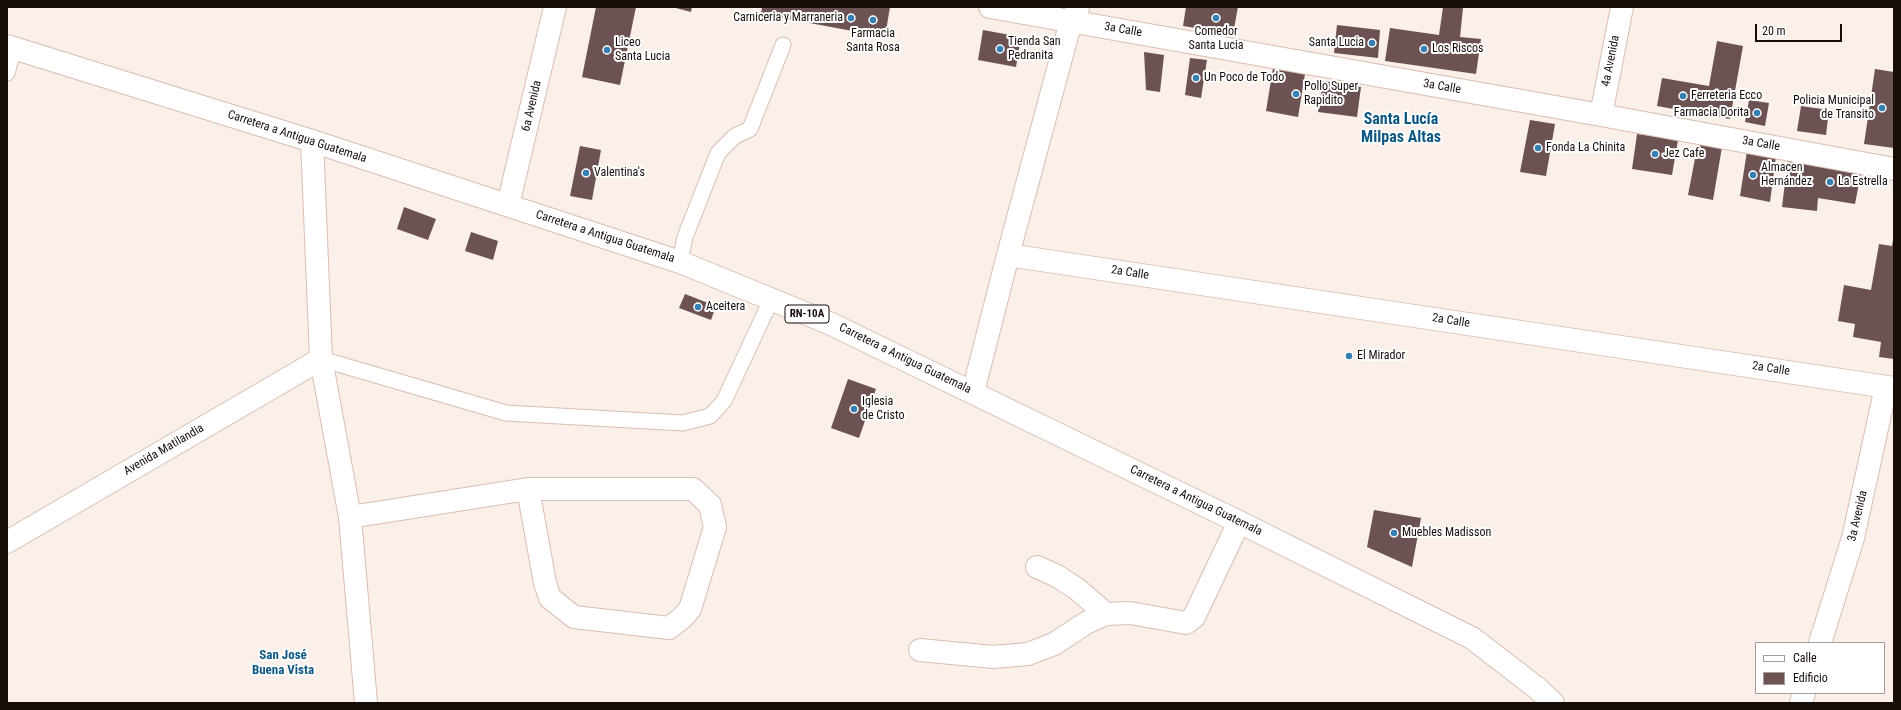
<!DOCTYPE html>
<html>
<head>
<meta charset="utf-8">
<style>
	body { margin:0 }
	#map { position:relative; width:1901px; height:710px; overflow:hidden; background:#fbefea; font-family:"Roboto Condensed",sans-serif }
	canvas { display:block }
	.frame { position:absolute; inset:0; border:8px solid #160d09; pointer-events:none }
	.legend { position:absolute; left:1755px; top:642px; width:130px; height:52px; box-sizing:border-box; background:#fff; border:1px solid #a29e9d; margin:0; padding:5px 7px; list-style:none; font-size:12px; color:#160d09 }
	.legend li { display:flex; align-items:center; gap:8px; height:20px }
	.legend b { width:20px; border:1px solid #a29e9d }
	.scale { position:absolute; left:1755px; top:24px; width:87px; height:18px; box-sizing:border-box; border:2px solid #160d09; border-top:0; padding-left:5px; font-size:12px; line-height:14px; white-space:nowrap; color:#160d09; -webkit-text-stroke:3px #fff; paint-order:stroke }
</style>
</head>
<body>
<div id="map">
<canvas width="1901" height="710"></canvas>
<div class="frame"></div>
<ul class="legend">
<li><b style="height:5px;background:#fff"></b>Calle</li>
<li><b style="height:11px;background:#6d5254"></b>Edificio</li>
</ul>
<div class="scale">20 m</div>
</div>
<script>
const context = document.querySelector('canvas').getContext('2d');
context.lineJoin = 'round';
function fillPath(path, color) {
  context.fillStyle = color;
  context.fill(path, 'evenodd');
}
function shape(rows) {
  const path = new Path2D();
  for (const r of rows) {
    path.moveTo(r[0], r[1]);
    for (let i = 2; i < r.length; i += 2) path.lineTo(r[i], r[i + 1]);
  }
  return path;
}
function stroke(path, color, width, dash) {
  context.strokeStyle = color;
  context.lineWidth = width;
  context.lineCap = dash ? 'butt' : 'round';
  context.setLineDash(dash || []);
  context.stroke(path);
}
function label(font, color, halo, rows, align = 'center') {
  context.font = font + ' "Roboto Condensed",sans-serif';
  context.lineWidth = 4;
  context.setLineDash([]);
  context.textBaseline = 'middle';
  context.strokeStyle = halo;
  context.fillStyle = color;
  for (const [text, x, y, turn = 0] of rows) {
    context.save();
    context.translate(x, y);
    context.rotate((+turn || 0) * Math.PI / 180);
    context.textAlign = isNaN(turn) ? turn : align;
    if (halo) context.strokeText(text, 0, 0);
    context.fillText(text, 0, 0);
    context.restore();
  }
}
const building = shape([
	[596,7,636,7,620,85,582,77],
	[672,7,692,7,691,12],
	[762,7,890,7,885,37,761,14],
	[1186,7,1238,7,1233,34,1183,26],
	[1443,7,1463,8,1460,37,1481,39,1476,74,1385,61,1390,28,1439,35],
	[1337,25,1380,30,1378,58,1334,53],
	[983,30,1021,37,1016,67,978,60],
	[1717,41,1743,46,1730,119,1657,106,1662,78,1709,86],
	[1144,52,1164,55,1160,92,1146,90],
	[1190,58,1207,60,1201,98,1185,95],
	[1273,68,1305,74,1298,117,1266,111],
	[1875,69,1894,72,1894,148,1864,144],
	[1323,81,1361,87,1357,117,1318,112],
	[1749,100,1769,103,1765,126,1745,122],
	[1801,106,1829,110,1826,135,1797,131],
	[1530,120,1555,124,1546,176,1520,172],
	[1637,134,1678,140,1672,175,1632,169],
	[1698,143,1722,147,1713,200,1688,195],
	[580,146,601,150,592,200,570,196],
	[1747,151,1776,156,1770,202,1740,196],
	[1788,158,1862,168,1855,204,1818,198,1817,211,1782,207],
	[404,207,436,219,428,240,397,229],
	[471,232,498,241,493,260,465,251],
	[1893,240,1894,240,1894,359,1879,357,1881,342,1853,337,1855,324,1838,321,1844,285,1871,290,1879,244,1892,246],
	[685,294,716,306,711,320,679,308],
	[848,379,876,389,859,438,831,428],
	[1374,510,1421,518,1412,567,1367,547]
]);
const service = shape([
	[7,73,14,48],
	[680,262,685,237,718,153,735,136,750,129,783,45],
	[321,359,506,413,683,423,710,416,724,401,771,300]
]);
const minor = shape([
	[990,7,1601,115,1894,169],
	[1601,115,1622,7],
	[312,141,321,359,350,517,366,703],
	[1008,255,1894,388],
	[973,392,1008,255,1071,21,1078,8],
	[350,517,528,489,693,489,710,505,715,527,690,609,682,618,669,628,574,617,550,598,545,583,528,489],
	[7,542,321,359],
	[1037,567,1057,576,1077,589,1106,614],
	[1820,643,1853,538,1886,387],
	[920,650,993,657,1028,654,1054,644,1086,623,1106,614,1130,613,1186,623,1194,617,1239,522],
	[1801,703,1804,693]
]);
const tertiary = shape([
	[508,205,555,7]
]);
const primary = shape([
	[7,46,312,141,680,262,829,323,1239,522,1472,638,1537,688,1553,703]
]);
const markers = [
	[851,18,4,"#367fb3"],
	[1216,18,4,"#367fb3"],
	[873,20,4,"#367fb3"],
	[1372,43,4,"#367fb3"],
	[1000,49,4,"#367fb3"],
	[1424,49,4,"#367fb3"],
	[607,50,4,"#367fb3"],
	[1196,78,4,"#367fb3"],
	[1296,94,4,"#367fb3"],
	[1683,96,4,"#367fb3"],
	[1882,108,4,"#367fb3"],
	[1757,113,4,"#367fb3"],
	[1538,148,4,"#367fb3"],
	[1655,154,4,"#367fb3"],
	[586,173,4,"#367fb3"],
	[1753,175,4,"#367fb3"],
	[1830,182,4,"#367fb3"],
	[698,307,4,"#367fb3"],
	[1349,356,4,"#367fb3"],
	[854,409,4,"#367fb3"],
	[1394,533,4,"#367fb3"]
];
const shields = [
	[807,314,44]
];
const shieldNames = [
	["RN-10A",807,314]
];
const poiNames = [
	["Carniceria y Marraneria",843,18,"right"],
	["Comedor",1216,32,"center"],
	["Santa Lucia",1216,46,"center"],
	["Farmacia",873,34,"center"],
	["Santa Rosa",873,48,"center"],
	["Tienda San",1008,42],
	["Pedranita",1008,56],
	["Liceo",615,43],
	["Santa Lucia",615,57],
	["Santa Lucia",1364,43,"right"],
	["Los Riscos",1432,49],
	["Un Poco de Todo",1204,78],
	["Pollo Super",1304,87],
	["Rapidito",1304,101],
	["Ferreteria Ecco",1691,96],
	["Policia Municipal",1874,101,"right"],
	["de Transito",1874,115,"right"],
	["Farmacia Dorita",1749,113,"right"],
	["Fonda La Chinita",1546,148],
	["Jez Cafe",1663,154],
	["Almacen",1761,168],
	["Hernández",1761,182],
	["Valentina's",594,173],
	["La Estrella",1838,182],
	["Aceitera",706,307],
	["El Mirador",1357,356],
	["Iglesia",862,402],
	["de Cristo",862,416],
	["Muebles Madisson",1402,533]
];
const streetNames = [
	["3a Calle",1123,30,10],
	["4a Avenida",1611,61,-79],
	["3a Calle",1442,87,10],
	["6a Avenida",532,106,-77],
	["Carretera a Antigua Guatemala",297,137,18],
	["3a Calle",1761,144,10],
	["Carretera a Antigua Guatemala",605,237,18],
	["2a Calle",1130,273,9],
	["2a Calle",1451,321,9],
	["Carretera a Antigua Guatemala",905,359,26],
	["2a Calle",1771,369,9],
	["Avenida Matilandia",164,450,-30],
	["Carretera a Antigua Guatemala",1196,501,26],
	["3a Avenida",1858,516,-77]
];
const neighbourhoodNames = [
	["San José",283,656],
	["Buena Vista",283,671]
];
const districtNames = [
	["Santa Lucía",1401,120],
	["Milpas Altas",1401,138]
];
fillPath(building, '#6d5254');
stroke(service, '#dabdb1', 17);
stroke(minor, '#dabdb1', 24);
stroke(tertiary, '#dabdb1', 24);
stroke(primary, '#dabdb1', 24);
stroke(service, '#fff', 15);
stroke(minor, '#fff', 22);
stroke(tertiary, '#fff', 22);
stroke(primary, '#fff', 22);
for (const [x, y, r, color] of markers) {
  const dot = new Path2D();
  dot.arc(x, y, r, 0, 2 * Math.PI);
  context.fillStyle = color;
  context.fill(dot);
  stroke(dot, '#fff', 1.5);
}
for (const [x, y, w] of shields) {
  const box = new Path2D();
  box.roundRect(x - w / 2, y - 9, w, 18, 3);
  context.fillStyle = '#fff';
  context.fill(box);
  stroke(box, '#160d09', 1);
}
label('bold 11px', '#160d09', null, shieldNames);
label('12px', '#160d09', '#fff', poiNames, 'left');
label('12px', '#160d09', '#fff', streetNames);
label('bold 13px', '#0d5785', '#fff', neighbourhoodNames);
label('bold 16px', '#0d5785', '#fff', districtNames);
</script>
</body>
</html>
